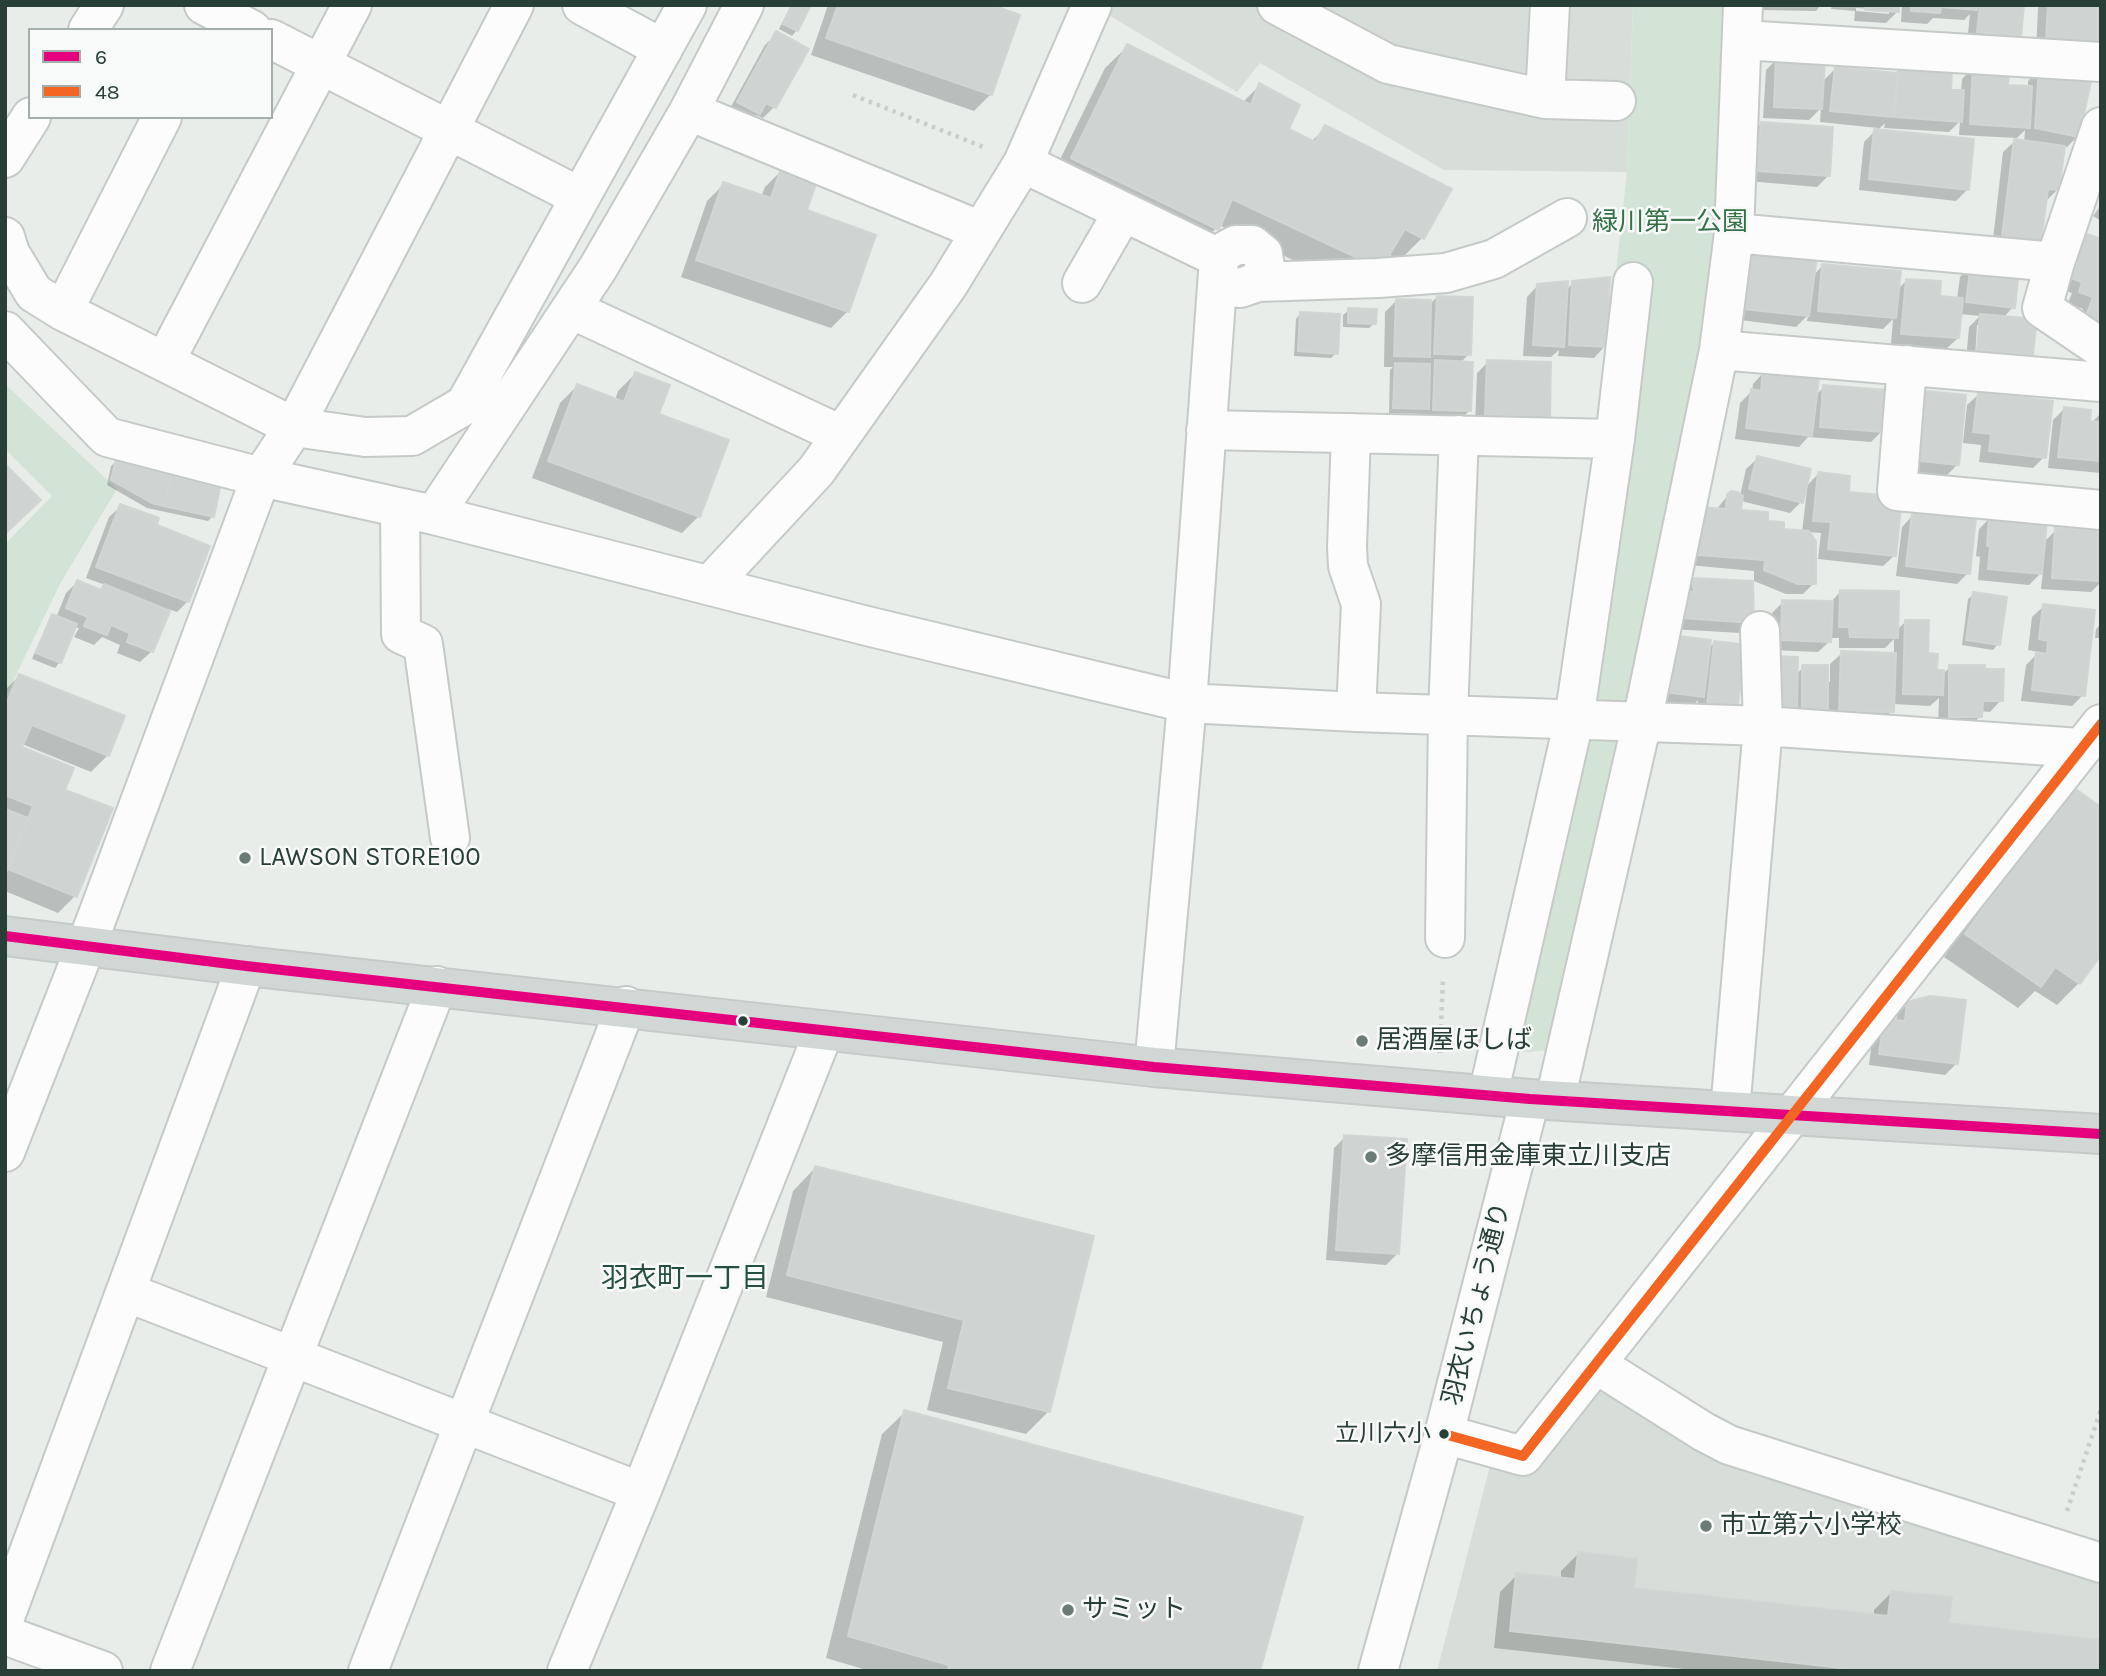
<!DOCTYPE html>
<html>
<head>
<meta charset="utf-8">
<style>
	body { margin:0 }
	#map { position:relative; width:2106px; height:1676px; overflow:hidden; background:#e8edea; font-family:Karla,sans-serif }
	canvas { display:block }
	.frame { position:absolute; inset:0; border:7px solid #273f37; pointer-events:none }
	.legend { position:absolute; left:28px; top:28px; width:245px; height:91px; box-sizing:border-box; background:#f7faf9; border:2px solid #a4afab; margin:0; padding:9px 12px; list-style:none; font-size:21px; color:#273f37 }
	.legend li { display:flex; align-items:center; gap:14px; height:35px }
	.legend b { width:35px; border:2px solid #a4afab }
</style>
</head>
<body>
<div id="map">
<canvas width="2106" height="1676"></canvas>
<div class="frame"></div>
<ul class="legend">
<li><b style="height:9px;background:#e5007d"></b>6</li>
<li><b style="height:9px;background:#f26522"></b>48</li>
</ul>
</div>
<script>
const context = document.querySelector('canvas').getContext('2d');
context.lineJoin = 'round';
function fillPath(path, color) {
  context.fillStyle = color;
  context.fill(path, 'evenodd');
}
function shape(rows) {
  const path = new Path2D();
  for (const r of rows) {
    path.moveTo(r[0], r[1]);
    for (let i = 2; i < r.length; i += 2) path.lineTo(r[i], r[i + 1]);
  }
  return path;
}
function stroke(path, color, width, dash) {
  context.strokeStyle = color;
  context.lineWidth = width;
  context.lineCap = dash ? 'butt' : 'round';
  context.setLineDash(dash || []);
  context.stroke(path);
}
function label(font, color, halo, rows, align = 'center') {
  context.font = font + ' Karla,"Noto Sans JP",sans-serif';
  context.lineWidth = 5;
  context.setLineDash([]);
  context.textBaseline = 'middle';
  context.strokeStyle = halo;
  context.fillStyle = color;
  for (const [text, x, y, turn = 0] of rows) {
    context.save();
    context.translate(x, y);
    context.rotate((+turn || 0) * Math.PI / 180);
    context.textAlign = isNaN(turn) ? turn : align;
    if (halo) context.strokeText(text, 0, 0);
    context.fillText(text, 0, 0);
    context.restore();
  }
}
const built = shape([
	[1111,5,1633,5,1627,172,1444,170,1260,63,1237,92,1107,14],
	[1619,1392,2101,1580,2101,1671,1437,1671,1490,1466,1590,1393]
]);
const green = shape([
	[1633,5,1728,5,1710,335,1631,709,1584,703,1645,275,1616,272,1627,172],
	[5,384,117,489,60,584,5,698,5,544,52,496,5,449],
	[1579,740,1619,741,1554,1050,1512,1053]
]);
const shadow = shape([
	[791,5,809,5,797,30,792,36,779,29],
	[828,5,987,5,991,94,974,111,811,55],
	[1760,5,1821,5,1816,11,1760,10],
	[1832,5,1897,5,1897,12,1886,23,1854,21,1855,11,1831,9],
	[1856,8,1889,10,1889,14,1856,11],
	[1902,5,2022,5,2019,36,2008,47,1967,43,1970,14,1964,20,1933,18,1927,24,1901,22],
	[2041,5,2101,5,2036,52,2038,8],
	[777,33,774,107,763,118,756,115,747,124,727,114,765,45],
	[1128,46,1242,103,1260,85,1287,130,1311,142,1326,127,1422,238,1400,260,1388,254,1358,291,1219,225,1195,251,1050,180,1105,68],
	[1777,59,1822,82,1836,68,1894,75,1900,68,1949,91,1961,92,1962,79,1973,67,2006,86,2028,88,2028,81,2039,70,2078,136,2067,147,2063,147,2057,190,2046,201,2040,241,1992,248,2003,152,2015,141,2024,142,2025,130,2017,138,1959,135,1960,121,1949,132,1884,128,1885,123,1877,131,1967,190,1956,201,1859,190,1864,142,1878,128,1820,122,1821,108,1809,120,1763,118,1766,70],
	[1761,124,1828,176,1817,187,1747,181,1750,136],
	[782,170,804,211,848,311,831,328,681,277,707,201,724,184,761,197,765,187],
	[2101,205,2101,221,2093,216],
	[2101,241,2101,339,2073,335,2083,309,2068,303,2072,293,2058,288],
	[1739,261,1813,276,1823,265,1898,289,1907,280,1938,298,1957,299,1960,277,1971,265,2013,307,2003,318,2032,354,2020,365,1966,361,1969,327,1980,316,1960,314,1958,338,1946,349,1891,344,1893,319,1883,329,1807,321,1808,315,1796,327,1732,319],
	[1977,325,1981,325,1978,359,1975,359],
	[1573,283,1605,346,1594,358,1558,356,1559,350,1551,357,1523,356,1527,297,1538,285,1566,290],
	[1437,297,1469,354,1460,363,1469,411,1458,422,1422,421,1423,414,1389,413,1390,370,1393,367,1384,367,1385,312,1397,300,1429,305],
	[1349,310,1374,323,1369,328,1343,327,1343,315],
	[1301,313,1336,353,1331,358,1294,356,1296,319],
	[1488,362,1548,416,1537,428,1475,426,1477,373],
	[1764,372,1815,396,1824,387,1882,431,1871,442,1808,437,1799,447,1735,439,1740,403,1752,391,1753,384],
	[635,374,657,415,699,516,682,533,532,478,560,403,577,386,615,400,618,391],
	[1919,392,1957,465,1946,476,1900,471],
	[1979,394,2044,457,2033,468,1979,462,1981,445,1963,443,1967,405],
	[2064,409,2088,423,2091,423,2101,413,2101,473,2048,468,2053,420],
	[1758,458,1805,488,1818,474,1895,555,1883,566,1818,559,1821,533,1808,532,1814,583,1803,594,1786,594,1754,581,1754,571,1688,565,1691,520,1716,510,1728,495,1740,496,1746,469],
	[1804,490,1807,490,1802,532,1782,531,1740,511,1741,501,1790,513,1801,502],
	[117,461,213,516,208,521,147,508,107,485,111,466],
	[1929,505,1968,573,1957,584,1896,576,1902,527,1913,515,1918,516],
	[121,506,154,526,188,601,177,612,168,609,152,651,140,662,117,653,120,645,102,637,94,645,74,637,79,628,74,627,60,662,55,668,32,659,48,622,53,616,56,618,66,593,77,582,99,591,105,585,86,578,109,517],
	[1990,518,2043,543,2056,530,2101,533,2101,582,2091,592,2041,589,2043,571,2029,585,1978,580,1980,557,1976,556,1979,529],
	[1693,579,1751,582,1741,633,1671,629,1681,590],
	[1840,592,1896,631,1906,621,1935,672,1945,672,1950,667,2001,700,1990,712,1980,711,1980,716,1969,728,1938,727,1939,698,1930,706,1893,704,1892,711,1881,722,1829,721,1829,706,1821,714,1798,714,1798,705,1790,712,1766,712,1803,667,1830,682,1830,664,1842,653,1894,654,1894,639,1885,648,1839,648,1839,638,1830,638,1830,641,1818,652,1771,650,1772,613,1783,602,1830,603],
	[1974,594,1998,644,1993,650,1962,645,1968,599],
	[2044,606,2083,695,2072,706,2021,701,2026,665,2039,652,2028,650,2032,617],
	[2101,624,2101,638,2095,638,2096,629],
	[1714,643,1735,708,1697,716,1698,700,1691,708,1653,703],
	[19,676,108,755,91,772,22,744,20,748,63,791,75,896,58,913,5,891,5,690],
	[2101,809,2101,958,2098,956,2079,983,2057,1005,2035,991,2018,1008,1944,957,2048,810],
	[1908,1003,1956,1064,1945,1075,1869,1065,1873,1032,1896,1022,1897,1015],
	[1345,1137,1398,1253,1386,1265,1326,1260,1334,1148],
	[815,1168,1092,1237,1048,1412,1026,1434,927,1410,943,1342,766,1297,793,1191],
	[905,1412,1258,1671,870,1671,826,1658,882,1434],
	[1578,1554,1632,1590,1874,1616,1874,1610,1891,1593,1947,1625,2101,1671,1702,1671,1494,1648,1500,1592,1517,1575,1561,1580,1561,1571]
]);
const building = shape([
	[792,5,811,5,798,31,783,24,792,5],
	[838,5,992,5,1020,15,992,95,826,38,838,5],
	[1865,5,1899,5,1899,12,1865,10,1865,5],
	[1911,5,1977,5,1977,10,1941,7,1940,13,1911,11,1911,5],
	[1980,5,2024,5,2021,37,1977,32,1980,5],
	[2048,5,2101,5,2101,45,2046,41,2048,5],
	[776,31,809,49,776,108,766,103,760,114,737,102,776,31],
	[1127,44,1251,105,1259,83,1300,105,1289,129,1315,142,1325,125,1452,189,1424,239,1405,229,1381,269,1232,199,1219,230,1071,158,1127,44],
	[1776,57,1825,60,1822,109,1774,107,1776,57],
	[1973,66,2009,67,2008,85,2032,86,2030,128,1970,124,1973,66],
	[1835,67,1897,73,1893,117,1830,111,1835,67],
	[1899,67,1952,71,1951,90,1964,90,1962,122,1895,117,1899,67],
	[2039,68,2092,77,2079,137,2035,128,2039,68],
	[1761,122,1833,127,1830,176,1757,171,1761,122],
	[1874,129,1974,139,1969,190,1869,179,1874,129],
	[2014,139,2065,146,2059,190,2048,189,2041,242,2002,237,2014,139],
	[781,168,817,181,807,210,876,235,849,312,696,260,723,182,771,198,781,168],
	[2084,233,2101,239,2101,331,2083,324,2093,297,2079,292,2082,282,2068,277,2084,233],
	[1750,248,1817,256,1809,316,1743,309,1750,248],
	[1822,264,1901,271,1896,318,1818,311,1822,264],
	[1971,264,2019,269,2015,308,1966,302,1971,264],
	[1610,277,1607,347,1569,345,1572,281,1610,277],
	[1906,279,1941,281,1940,296,1963,298,1959,338,1901,334,1906,279],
	[1568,281,1564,347,1533,345,1537,284,1568,281],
	[1437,296,1473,297,1471,355,1434,354,1437,296],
	[1396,299,1431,300,1430,357,1394,356,1396,299],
	[1348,308,1377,309,1376,324,1348,323,1348,308],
	[1300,312,1340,314,1338,354,1298,351,1300,312],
	[1980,314,2037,319,2033,355,1977,350,1980,314],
	[1435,360,1473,362,1471,411,1433,410,1435,360],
	[1487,360,1551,362,1550,417,1485,415,1487,360],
	[1395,363,1430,364,1429,409,1393,408,1395,363],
	[1763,370,1819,378,1812,436,1746,428,1751,389,1761,391,1763,370],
	[635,372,670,385,659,414,729,440,700,517,548,461,577,384,624,402,635,372],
	[1823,385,1887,390,1884,432,1820,427,1823,385],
	[1918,390,1966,395,1959,465,1911,460,1918,390],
	[1978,392,2053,401,2046,458,1989,451,1991,434,1973,432,1978,392],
	[2064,407,2091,410,2090,421,2100,422,2101,417,2101,461,2058,457,2064,407],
	[1757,456,1811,469,1803,503,1749,489,1757,456],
	[116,459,172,473,164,506,152,503,111,480,116,459],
	[5,464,41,500,5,534,5,464],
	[1818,472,1850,476,1849,492,1902,497,1896,556,1828,549,1831,522,1813,521,1818,472],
	[172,473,221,483,214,517,164,506,172,473],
	[1731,491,1738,492,1743,496,1741,510,1768,512,1768,521,1784,522,1784,529,1809,531,1816,541,1816,584,1798,584,1764,570,1765,560,1698,555,1701,507,1726,509,1727,494,1731,491],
	[1929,503,1977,509,1970,574,1906,566,1912,513,1927,516,1929,503],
	[120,504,159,518,157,525,210,546,189,602,96,567,120,504],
	[1989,516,2047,521,2042,574,1988,569,1990,546,1987,546,1989,516],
	[2055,528,2101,531,2101,581,2052,578,2055,528],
	[1692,578,1753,581,1754,623,1681,618,1684,592,1694,592,1692,578],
	[77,580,101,590,104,584,170,611,153,652,127,642,130,633,111,625,107,635,84,626,88,617,66,608,77,580],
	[1840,590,1899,591,1898,638,1850,637,1849,627,1839,627,1840,590],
	[1973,592,2007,597,2000,645,1966,640,1973,592],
	[1782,600,1833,601,1831,642,1781,640,1782,600],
	[2043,604,2095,610,2085,696,2032,690,2036,652,2047,654,2048,641,2039,639,2043,604],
	[52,614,77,624,61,663,36,653,52,614],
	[1905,620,1929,620,1928,653,1938,654,1937,670,1944,670,1943,695,1903,694,1905,620],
	[1671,635,1711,640,1704,697,1664,692,1671,635],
	[1714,641,1747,645,1737,709,1707,706,1714,641],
	[1841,651,1896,653,1894,712,1839,711,1841,651],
	[1772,656,1798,657,1797,708,1771,708,1772,656],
	[1802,665,1828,665,1828,710,1802,710,1802,665],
	[1949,665,1985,665,1985,669,2004,669,2003,701,1983,701,1982,717,1949,717,1949,665],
	[19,674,125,716,109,756,32,725,22,747,74,768,65,790,113,808,77,897,8,869,33,806,5,795,5,707,19,674],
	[2070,785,2101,807,2101,955,2080,984,2055,967,2041,987,1965,934,2070,785],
	[5,809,28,818,5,875,5,809],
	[1930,996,1966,1000,1958,1064,1879,1054,1884,1019,1905,1021,1907,1002,1930,996],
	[1344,1135,1407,1139,1399,1254,1336,1250,1344,1135],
	[815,1166,1094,1236,1050,1412,948,1388,964,1320,787,1275,815,1166],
	[904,1410,1303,1517,1260,1671,948,1671,949,1665,848,1636,904,1410],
	[1578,1552,1637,1559,1634,1588,1888,1616,1891,1591,1952,1597,1949,1623,2101,1640,2101,1671,1868,1671,1510,1631,1516,1573,1575,1579,1578,1552]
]);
const path = shape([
	[853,95,986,148],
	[1440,1053,1443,977],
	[2067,1511,2101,1409]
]);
const minor = shape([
	[204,5,252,30],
	[582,5,663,49],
	[1277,5,1388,64,1545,99,1616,101],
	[88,30,104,5],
	[271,39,580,197],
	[1742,40,2101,62],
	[1545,99,1550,5],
	[689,111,981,231],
	[2101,127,2055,262,2042,308,2101,348],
	[5,158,31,117],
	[1023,163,1219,258,1187,703,1154,1067],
	[1734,233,2055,262],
	[5,237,10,253,34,293,63,311,294,427,365,437,412,436,465,405,687,5],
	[1219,258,1225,251,1236,245,1252,245,1263,254,1265,267,1258,282],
	[1218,275,1228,286,1240,288,1258,282,1378,278,1446,273,1494,259,1567,218],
	[1082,283,1123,212],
	[571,309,841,435],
	[63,311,162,117],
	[5,331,107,437,261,477,434,515,867,626,1187,703,1356,712,1763,726,2080,748],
	[1719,350,2101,382],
	[165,361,352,5],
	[1907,365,1897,491,2101,510],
	[1206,430,1615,439],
	[1351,433,1347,547,1348,566,1361,604,1356,712],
	[400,508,401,634,423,644,450,838],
	[434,515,598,268,689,111,744,5],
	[710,585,816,471,948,285,1023,163,1092,5],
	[1445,938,1448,714,1459,435],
	[1488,1095,1574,720,1615,439,1633,282],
	[1555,1100,1642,722,1719,350,1734,233,1743,5],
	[1730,1111,1763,726,1760,631],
	[5,1152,96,920,261,477,294,427,514,5],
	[126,1292,641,1492],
	[1596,1364,1704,1432,1729,1445,2101,1563],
	[1444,1434,1523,1456,2101,724],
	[5,1617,246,966],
	[5,1635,103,1671],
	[170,1671,437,986],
	[368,1671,626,1006],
	[567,1671,641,1492,824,1031],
	[1378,1671,1444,1434,1530,1099]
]);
const major = shape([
	[5,936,246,966,1154,1067,1530,1099,2101,1134]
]);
const bus1 = shape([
	[5,936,246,966,1154,1067,1530,1099,2101,1134]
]);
const bus2 = shape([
	[1444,1434,1523,1456,2101,724]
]);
const markers = [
	[245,858,7,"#6b7c76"],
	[743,1021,6,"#273f37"],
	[1362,1041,7,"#6b7c76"],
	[1371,1157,7,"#6b7c76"],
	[1444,1434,6,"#273f37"],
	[1706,1526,7,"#6b7c76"],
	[1068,1610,7,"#6b7c76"]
];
const busNames = [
	["立川六小",1431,1434]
];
const parkNames = [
	["緑川第一公園",1670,223]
];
const poiNames = [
	["LAWSON STORE100",259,858],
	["居酒屋ほしば",1376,1041],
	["多摩信用金庫東立川支店",1385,1157],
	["市立第六小学校",1720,1526],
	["サミット",1082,1610]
];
const streetNames = [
	["羽衣いちょう通り",1477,1304,-76]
];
const neighbourhoodNames = [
	["羽衣町一丁目",685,1279]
];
fillPath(built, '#d7deda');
fillPath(green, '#d3e4d7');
fillPath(shadow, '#0003');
fillPath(building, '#cfd4d2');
stroke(building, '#d1d6d3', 2);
stroke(minor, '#c5cac7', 42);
stroke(major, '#c4cbc8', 42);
stroke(path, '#c7cecb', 4.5, [3.5, 5]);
stroke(minor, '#fcfcfc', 38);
stroke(major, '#d0d7d4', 38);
stroke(bus1, '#e5007d', 10);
stroke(bus2, '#f26522', 10);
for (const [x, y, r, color] of markers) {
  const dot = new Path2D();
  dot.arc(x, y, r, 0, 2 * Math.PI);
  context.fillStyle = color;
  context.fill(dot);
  stroke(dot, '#f7faf9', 2.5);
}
label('24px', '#273f37', '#f7faf9', busNames, 'right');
label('26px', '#357248', '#f7faf9', parkNames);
label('26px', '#273f37', '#f7faf9', poiNames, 'left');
label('26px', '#273f37', '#f7faf9', streetNames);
label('28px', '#244f42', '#f7faf9', neighbourhoodNames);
</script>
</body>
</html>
